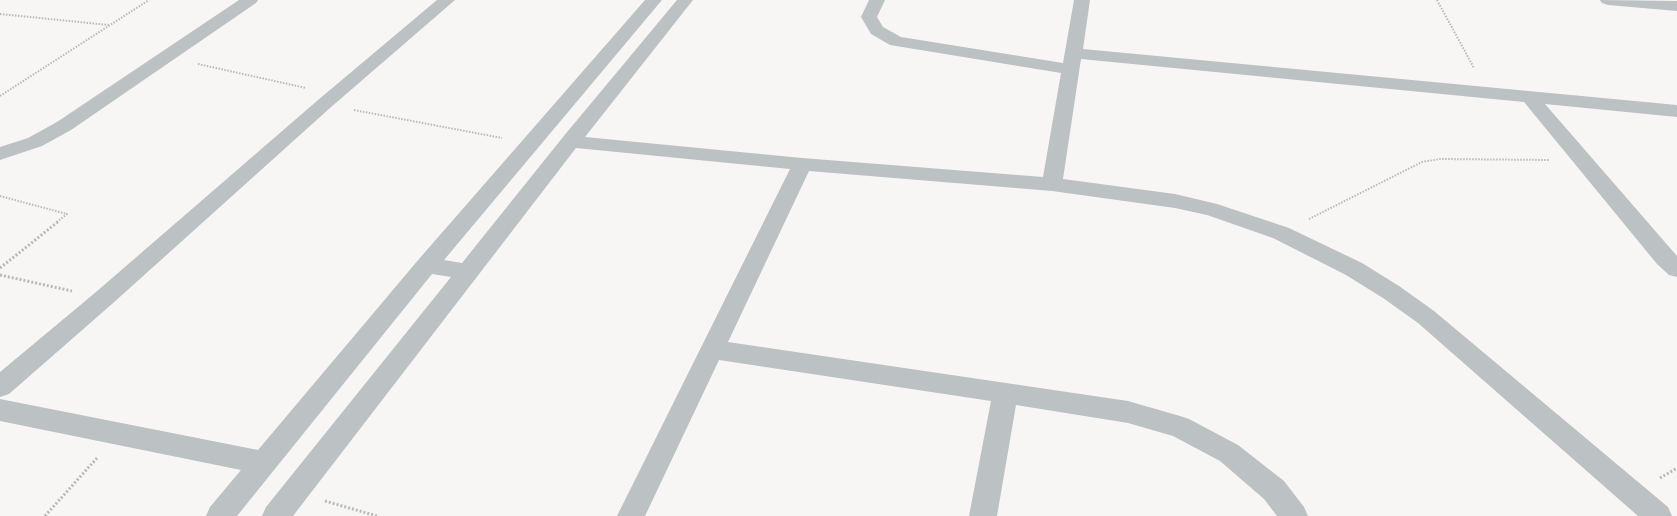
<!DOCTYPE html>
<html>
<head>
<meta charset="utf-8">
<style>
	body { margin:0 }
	canvas { display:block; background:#f7f6f4 }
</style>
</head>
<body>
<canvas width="1677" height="516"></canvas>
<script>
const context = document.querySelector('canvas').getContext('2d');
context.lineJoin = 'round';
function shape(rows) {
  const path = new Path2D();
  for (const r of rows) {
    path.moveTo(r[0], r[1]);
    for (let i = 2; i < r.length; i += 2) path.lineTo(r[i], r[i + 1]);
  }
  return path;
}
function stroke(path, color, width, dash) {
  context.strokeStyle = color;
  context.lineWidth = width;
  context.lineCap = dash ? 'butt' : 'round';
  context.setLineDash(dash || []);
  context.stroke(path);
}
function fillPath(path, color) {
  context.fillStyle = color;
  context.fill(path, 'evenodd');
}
const pathFar1 = shape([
	[1437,0,1474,68],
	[0,14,109,25],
	[198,64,306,88],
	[0,96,149,0],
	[354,110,502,138],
	[0,196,67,214,57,222],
	[1309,219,1422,162,1440,159,1550,160]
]);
const path = shape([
	[0,268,59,221],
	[0,275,72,291],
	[1660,478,1677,468],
	[325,501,377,516],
	[45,516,97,458]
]);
const street = shape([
	[239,0,258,0,256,3,71,130,42,146,0,160,0,147,28,138,57,122,239,0],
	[437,0,455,0,330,108,112,304,9,394,0,397,0,372,96,292,318,100,437,0],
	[645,0,662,0,444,260,462,263,563,137,677,0,693,0,585,137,802,158,1043,177,1061,73,890,45,871,34,861,17,869,0,885,0,877,17,883,27,901,37,1063,63,1074,0,1090,0,1083,49,1677,105,1677,117,1545,104,1677,256,1677,277,1669,275,1657,264,1524,102,1081,59,1063,179,1175,194,1217,204,1289,228,1362,263,1399,286,1434,311,1668,507,1672,516,1638,516,1418,323,1383,298,1346,275,1273,238,1207,215,1175,208,1052,191,809,171,728,342,1128,401,1180,416,1189,419,1238,445,1284,481,1304,507,1308,516,1277,516,1264,499,1220,461,1173,436,1128,423,1016,405,997,516,969,516,991,401,719,360,645,516,617,516,790,169,576,148,293,516,262,516,266,507,451,277,432,274,237,516,206,516,210,507,241,470,0,421,0,399,258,450,419,259,645,0],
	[1600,0,1677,1,1677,11,1608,5,1602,3,1600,0]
]);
stroke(pathFar1, '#b6babc', 2, [1.5, 1.5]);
stroke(path, '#b6babc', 3, [2, 2]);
fillPath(street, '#bcc1c3');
</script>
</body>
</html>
